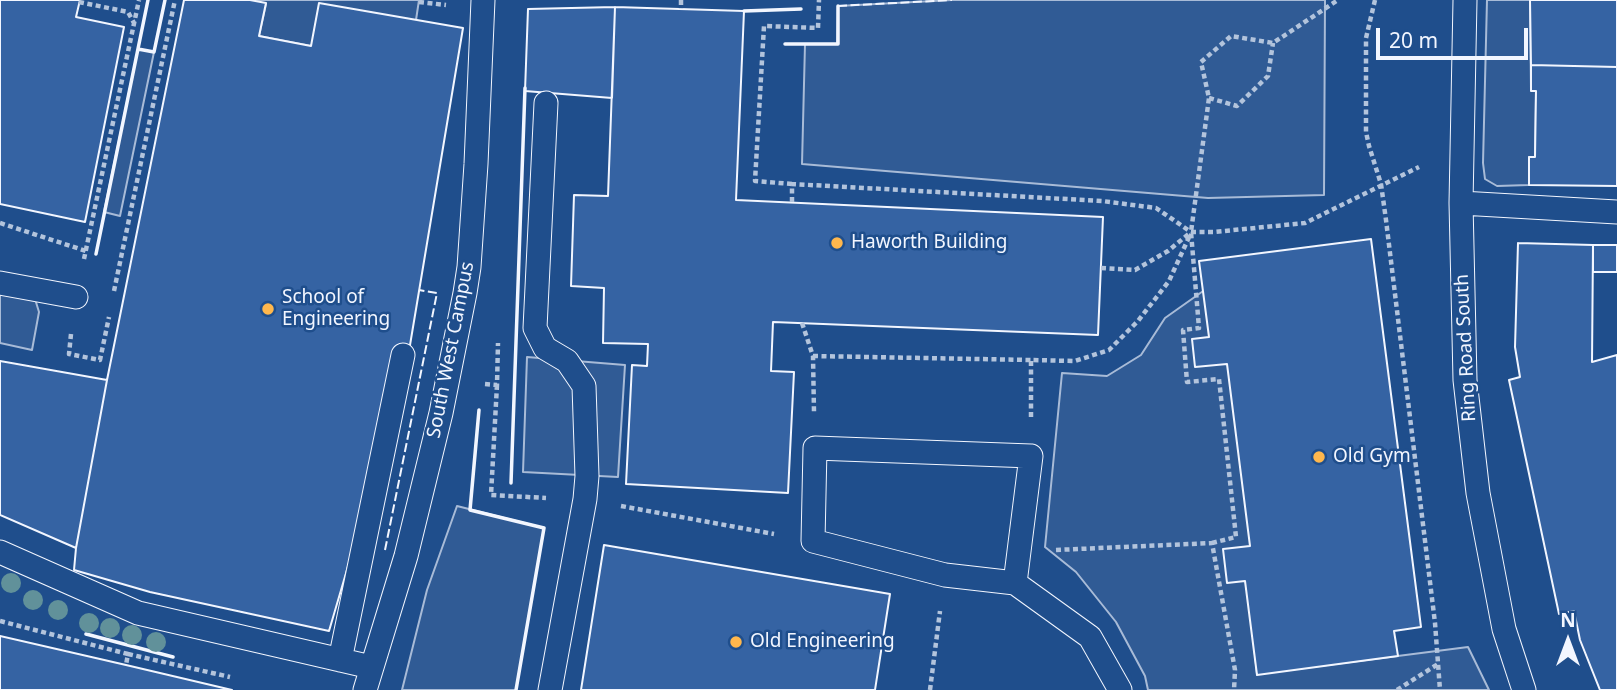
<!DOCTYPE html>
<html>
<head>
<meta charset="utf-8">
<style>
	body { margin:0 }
	#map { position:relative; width:1617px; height:690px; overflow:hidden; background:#1f4e8c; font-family:"Noto Sans",sans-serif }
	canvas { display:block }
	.north { position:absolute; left:1533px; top:606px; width:70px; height:70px; -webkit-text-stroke:5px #1f4e8c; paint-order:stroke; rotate:0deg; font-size:19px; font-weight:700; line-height:28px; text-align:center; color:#f2f6ff }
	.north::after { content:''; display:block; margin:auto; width:24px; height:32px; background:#f2f6ff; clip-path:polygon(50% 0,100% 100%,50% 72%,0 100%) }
	.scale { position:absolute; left:1376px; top:28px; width:152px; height:32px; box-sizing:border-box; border:4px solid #f2f6ff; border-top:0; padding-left:9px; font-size:21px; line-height:24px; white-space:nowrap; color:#f2f6ff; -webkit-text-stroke:5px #1f4e8c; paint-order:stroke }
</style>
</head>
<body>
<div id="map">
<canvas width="1617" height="690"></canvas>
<div class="north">N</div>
<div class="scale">20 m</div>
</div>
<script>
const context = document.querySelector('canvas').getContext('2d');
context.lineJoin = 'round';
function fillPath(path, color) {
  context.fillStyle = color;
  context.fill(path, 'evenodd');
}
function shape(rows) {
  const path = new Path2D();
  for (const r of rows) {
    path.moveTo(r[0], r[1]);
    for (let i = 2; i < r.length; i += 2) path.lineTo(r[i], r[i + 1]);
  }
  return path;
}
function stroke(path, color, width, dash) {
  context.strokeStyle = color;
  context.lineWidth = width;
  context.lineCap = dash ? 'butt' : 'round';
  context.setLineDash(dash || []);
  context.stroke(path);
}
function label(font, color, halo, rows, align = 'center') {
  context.font = font + ' "Noto Sans",sans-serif';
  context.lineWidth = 5;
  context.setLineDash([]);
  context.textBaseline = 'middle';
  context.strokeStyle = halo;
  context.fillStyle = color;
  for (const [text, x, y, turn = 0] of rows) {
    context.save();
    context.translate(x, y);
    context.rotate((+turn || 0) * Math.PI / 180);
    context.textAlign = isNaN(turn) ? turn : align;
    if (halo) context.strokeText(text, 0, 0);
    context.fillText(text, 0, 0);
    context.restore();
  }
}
const built = shape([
	[250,0,419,0,416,20,311,46,259,36,266,4,250,0],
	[952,0,1325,0,1324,195,1208,198,802,164,805,44,837,44,838,6,952,0],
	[1487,0,1530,0,1531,90,1536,91,1535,157,1529,157,1529,185,1497,186,1485,179,1483,163,1487,0],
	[138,49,154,52,120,216,104,212,138,49],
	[0,283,32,289,39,312,32,350,0,343,0,283],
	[1206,289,1229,361,1254,548,1247,579,1257,674,1468,647,1489,690,1148,690,1145,676,1116,622,1076,572,1045,547,1062,373,1107,376,1141,355,1165,318,1206,289],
	[527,357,625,365,618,477,523,472,527,357],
	[457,506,544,528,516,690,402,690,427,590,457,506]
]);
const building = shape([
	[0,0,80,0,76,17,124,27,85,222,0,204,0,0],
	[184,0,250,0,266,3,259,36,311,46,319,3,463,28,406,369,329,631,150,592,74,570,76,548,107,380,184,0],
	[1530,0,1617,0,1617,67,1531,65,1530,0],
	[615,7,744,11,736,200,1103,217,1098,335,773,322,771,371,794,372,788,493,626,484,632,365,647,366,648,344,603,343,604,288,571,286,574,195,608,196,615,7],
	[615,7,612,98,525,91,528,9,615,7],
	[1531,65,1617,67,1617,186,1529,185,1529,157,1535,157,1536,91,1531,91,1531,65],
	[1371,239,1421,627,1394,631,1398,656,1257,675,1245,581,1227,583,1223,549,1250,546,1227,364,1195,367,1192,339,1209,337,1199,261,1371,239],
	[1518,243,1593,245,1592,362,1617,355,1617,690,1600,690,1580,640,1574,611,1559,614,1509,380,1520,377,1515,347,1518,243],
	[1593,245,1617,245,1617,272,1593,272,1593,245],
	[0,361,107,380,76,548,0,515,0,361],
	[604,545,890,594,875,690,581,690,604,545],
	[0,636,126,665,232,690,0,690,0,636]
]);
const path = shape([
	[681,0,681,9],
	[1375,0,1366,38,1366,132,1369,146,1381,184,1386,220,1435,623,1440,690],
	[79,2,128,12,134,23],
	[419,2,446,5],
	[1209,98,1237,106,1268,76,1273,43],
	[792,184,755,181,764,26,818,28,819,0],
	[792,202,792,184,1102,201,1156,208,1191,232],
	[0,223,86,251],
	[84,259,139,0],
	[1101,268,1135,270,1168,251,1191,232,1214,232,1305,223,1419,167],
	[114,291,175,0],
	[802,323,813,356,814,412],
	[71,334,69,354,100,360,109,317],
	[813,356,1031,360],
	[485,384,497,385,498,343],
	[497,385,491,495,546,498],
	[1031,417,1031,360,1075,361,1109,350,1138,321,1169,281,1190,235],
	[621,506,774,534],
	[1212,543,1236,537,1219,379,1187,382,1183,330,1199,328,1191,232,1209,98,1201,62,1231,36,1273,43,1338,0],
	[1056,550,1212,543,1235,670,1234,690],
	[0,621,128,654,126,665],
	[128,654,230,677],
	[930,690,940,611],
	[1397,690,1438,664]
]);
const service = shape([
	[1465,0,1461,203,1465,380,1478,493,1504,629,1524,690],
	[546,103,535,328,545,348,567,361,584,386,587,476,585,499,550,690],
	[1461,203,1617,212],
	[0,283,76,297],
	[0,552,138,613,371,667],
	[1015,583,1031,456,815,448,813,541,945,575,1015,583,1090,637,1120,690],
	[340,660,403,355],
	[365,690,406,556,441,413,465,293,469,267,476,164,483,0]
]);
const fence = shape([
	[838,6,952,0],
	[385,550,437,293,419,290]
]);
const wall = shape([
	[744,11,801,9],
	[785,44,838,44,838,6],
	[138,49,154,52,165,0],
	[96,254,148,0],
	[479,410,470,510,544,528,516,690],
	[511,483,525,88],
	[86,634,173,657]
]);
const trees = [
	[11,583],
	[33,600],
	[58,610],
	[89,623],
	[110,628],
	[132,635],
	[156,642]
];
const markers = [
	[837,243,7,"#ffb74d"],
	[268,309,7,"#ffb74d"],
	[1319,457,7,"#ffb74d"],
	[736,642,7,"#ffb74d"]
];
const poiNames = [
	["Haworth Building",851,243],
	["School of",282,298],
	["Engineering",282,320],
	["Old Gym",1333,457],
	["Old Engineering",750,642]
];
const streetNames = [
	["Ring Road South",1466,348,-93],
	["South West Campus",451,350,-79]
];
fillPath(built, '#305b95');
stroke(built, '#a8bbd7', 2);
fillPath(building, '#3563a3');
stroke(building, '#f2f6ff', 2);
stroke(service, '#f2f6ff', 25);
stroke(path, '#b3c4dc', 4.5, [5, 3.5]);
stroke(service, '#1f4e8c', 23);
stroke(fence, '#f2f6ff', 2, [9, 3.5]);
stroke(wall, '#f2f6ff', 3.5);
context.fillStyle = '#61919a';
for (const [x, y] of trees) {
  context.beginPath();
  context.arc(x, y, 10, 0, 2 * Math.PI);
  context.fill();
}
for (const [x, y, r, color] of markers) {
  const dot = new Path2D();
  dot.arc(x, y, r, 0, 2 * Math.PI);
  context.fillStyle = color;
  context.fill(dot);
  stroke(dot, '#1f4e8c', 2.5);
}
label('19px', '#f2f6ff', '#1f4e8c', poiNames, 'left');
label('19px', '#f2f6ff', '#1f4e8c', streetNames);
</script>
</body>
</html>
